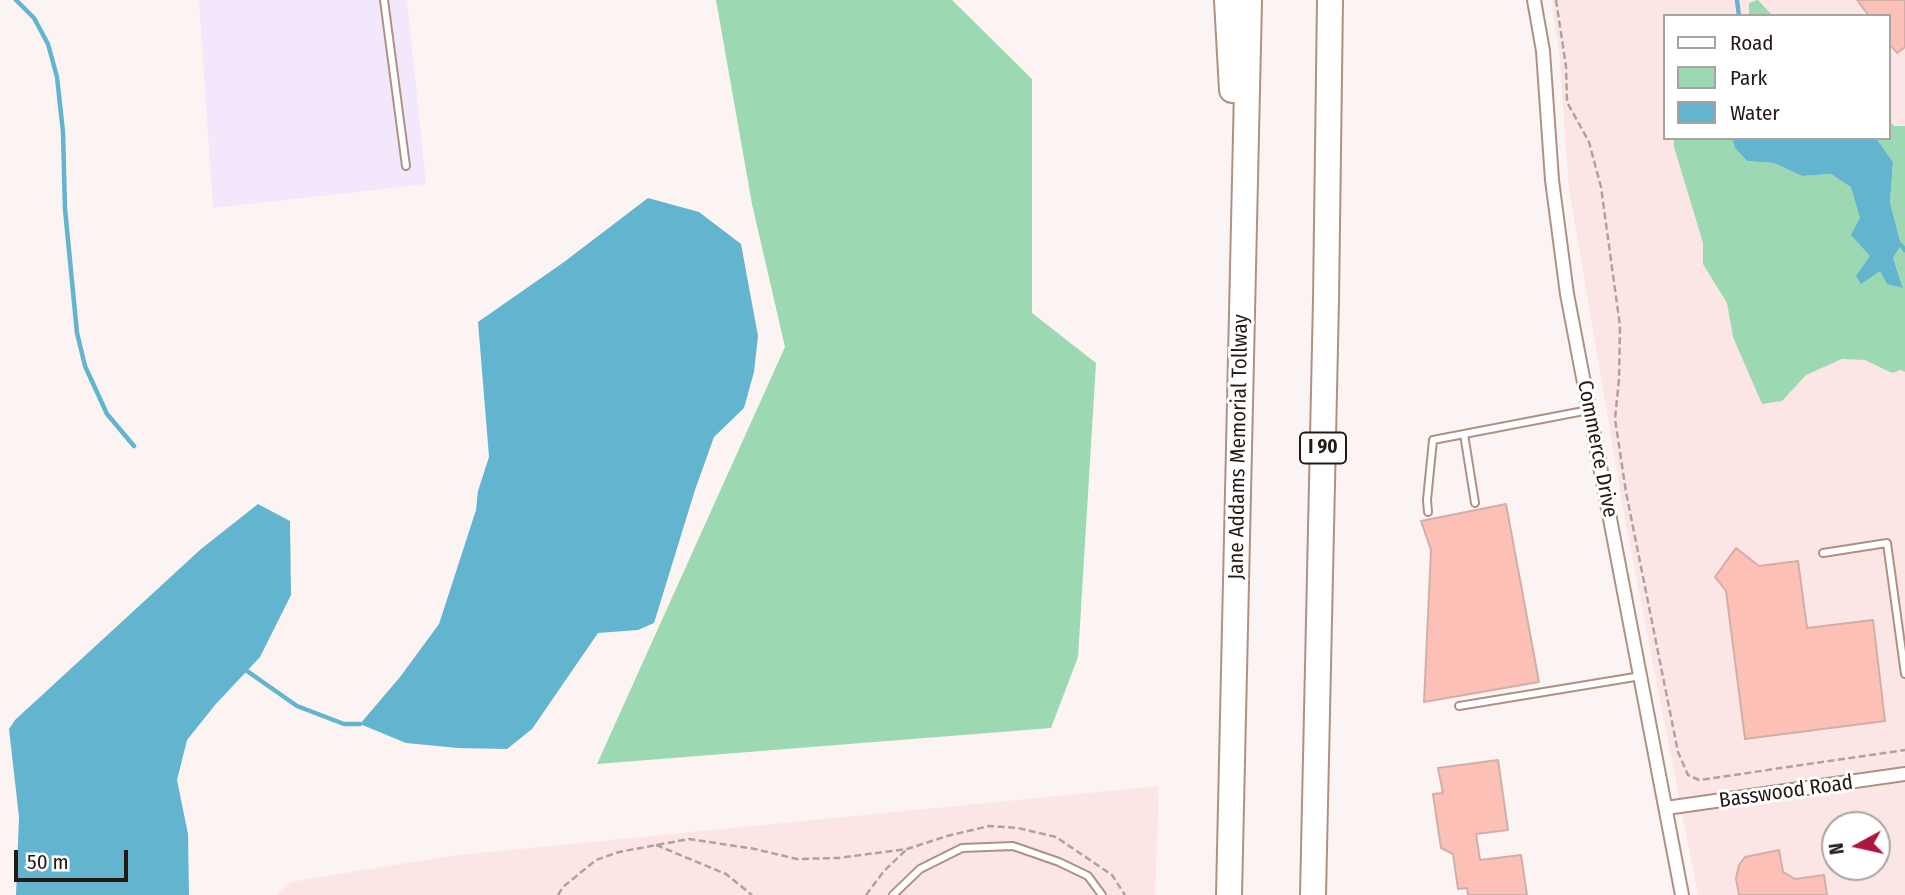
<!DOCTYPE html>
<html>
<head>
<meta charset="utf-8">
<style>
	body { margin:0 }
	#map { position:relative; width:1905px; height:895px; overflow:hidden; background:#fbf4f2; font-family:"Fira Sans Condensed",sans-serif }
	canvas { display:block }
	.legend { position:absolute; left:1663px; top:14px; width:228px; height:126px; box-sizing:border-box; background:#fff; border:2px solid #a7a3a1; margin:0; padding:9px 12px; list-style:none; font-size:21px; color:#241914 }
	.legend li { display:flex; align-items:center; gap:14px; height:35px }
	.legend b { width:35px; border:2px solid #a7a3a1 }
	.north { position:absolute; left:1821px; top:811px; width:70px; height:70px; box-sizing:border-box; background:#fff; border:2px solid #a7a3a1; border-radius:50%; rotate:262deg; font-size:19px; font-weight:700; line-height:28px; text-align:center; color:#241914 }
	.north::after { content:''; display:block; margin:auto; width:24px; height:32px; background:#ab153e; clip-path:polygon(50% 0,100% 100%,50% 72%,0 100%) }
	.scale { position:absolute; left:14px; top:850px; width:114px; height:32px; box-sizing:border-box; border:4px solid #241914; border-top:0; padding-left:9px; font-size:21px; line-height:24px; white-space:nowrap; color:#241914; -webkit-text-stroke:5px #fff; paint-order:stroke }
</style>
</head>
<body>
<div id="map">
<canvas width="1905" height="895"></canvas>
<ul class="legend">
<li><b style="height:9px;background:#fff"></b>Road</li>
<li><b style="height:19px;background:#9cd9b2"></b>Park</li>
<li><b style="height:19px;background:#63b5cf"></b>Water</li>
</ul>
<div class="north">N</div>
<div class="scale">50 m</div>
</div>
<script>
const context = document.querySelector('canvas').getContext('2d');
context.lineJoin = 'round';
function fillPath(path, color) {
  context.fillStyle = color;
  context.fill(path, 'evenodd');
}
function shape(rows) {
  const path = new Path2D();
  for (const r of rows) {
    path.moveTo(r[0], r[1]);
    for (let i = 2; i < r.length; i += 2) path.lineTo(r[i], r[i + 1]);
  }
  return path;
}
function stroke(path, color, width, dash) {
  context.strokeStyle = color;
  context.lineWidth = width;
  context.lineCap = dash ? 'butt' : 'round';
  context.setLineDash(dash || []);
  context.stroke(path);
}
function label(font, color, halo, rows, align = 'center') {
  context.font = font + ' "Fira Sans Condensed",sans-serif';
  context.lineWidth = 6;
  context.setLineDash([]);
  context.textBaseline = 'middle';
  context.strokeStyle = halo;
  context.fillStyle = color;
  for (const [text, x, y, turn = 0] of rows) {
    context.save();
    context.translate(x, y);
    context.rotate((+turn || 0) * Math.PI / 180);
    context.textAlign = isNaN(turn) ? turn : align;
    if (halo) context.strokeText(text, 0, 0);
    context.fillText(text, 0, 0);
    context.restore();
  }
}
const commercial = shape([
	[1551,0,1905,0,1905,895,1698,895,1626,525,1569,189,1559,51],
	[1665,16,1889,16,1889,138,1665,138],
	[1835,825,1877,825,1877,867,1835,867],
	[1159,786,1155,895,276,895,291,882,449,856]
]);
const industrial = shape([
	[199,0,407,0,426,184,213,208]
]);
const green = shape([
	[716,0,952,0,1032,79,1032,313,1096,363,1078,657,1051,728,597,764,785,347,752,204],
	[1757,0,1758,0,1773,16,1749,16,1749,3],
	[1889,120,1894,126,1905,126,1905,372,1901,370,1892,373,1865,360,1842,359,1806,375,1782,401,1762,404,1733,337,1727,303,1703,264,1703,243,1674,147,1674,138,1732,138,1735,148,1747,161,1774,163,1802,176,1831,174,1852,187,1870,256,1881,271,1903,287,1893,258,1901,245,1890,202,1893,162,1876,138,1889,138]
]);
const water = shape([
	[1732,138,1876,138,1893,162,1890,202,1901,245,1893,258,1903,288,1887,284,1880,271,1861,284,1856,276,1870,256,1851,235,1860,218,1851,187,1831,174,1802,176,1774,163,1747,161,1735,148],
	[648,198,699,212,741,244,758,336,754,372,744,408,714,437,695,490,654,623,638,630,598,633,532,729,507,749,458,748,406,743,360,724,400,677,439,624,476,510,478,491,489,457,478,322,564,262],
	[258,504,290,521,291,595,260,657,215,705,187,740,177,780,188,834,189,895,16,895,19,817,9,729,15,720,201,549]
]);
const stream = shape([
	[16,0,34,18,48,44,57,77,63,132,65,209,77,333,85,366,107,414,134,446],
	[1737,0,1739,16],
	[1901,245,1905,250],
	[247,671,297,706,344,724,360,724]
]);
const building = shape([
	[1857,0,1905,0,1905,47,1897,53,1889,43,1889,16,1869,16,1857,0],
	[1506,504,1539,682,1424,702,1431,550,1421,521,1506,504],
	[1736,548,1759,566,1798,561,1807,628,1873,620,1885,721,1745,739,1726,591,1715,577,1736,548],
	[1498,760,1508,830,1476,834,1480,860,1521,855,1527,895,1468,895,1467,888,1458,889,1453,854,1441,848,1433,794,1443,793,1438,768,1498,760],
	[1779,850,1783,872,1795,879,1824,875,1827,895,1739,895,1736,878,1739,865,1745,857,1779,850]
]);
const path = shape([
	[1556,0,1566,66,1567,102,1589,142,1601,187,1620,326,1619,379,1615,419,1626,492,1678,752,1688,775,1699,780,1905,750],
	[656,845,726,874,752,895],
	[558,895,563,887,596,860,619,852,689,839,755,849,797,859,838,858,907,849,947,836,989,826,1018,828,1056,837,1112,875,1125,895],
	[866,895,884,871,907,849]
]);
const service = shape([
	[384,0,406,166],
	[1464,434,1475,503],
	[1428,512,1427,500,1433,440,1589,410],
	[1823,553,1887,543,1905,674],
	[1459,706,1641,676],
	[893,895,920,869,962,848,1013,846,1059,862,1088,876,1102,895]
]);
const minor = shape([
	[1534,0,1543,51,1552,180,1567,294,1682,895],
	[1666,808,1905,774]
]);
const motorway = shape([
	[1227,0,1232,90],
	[1229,895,1249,0],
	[1313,895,1326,300,1330,0]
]);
const shields = [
	[1323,448,46]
];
const shieldNames = [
	["I 90",1323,448]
];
const streetNames = [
	["Jane Addams Memorial Tollway",1239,447,-89],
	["Commerce Drive",1597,449,79],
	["Basswood Road",1786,792,-8]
];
fillPath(commercial, '#fce6e5');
fillPath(industrial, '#f3e7fb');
fillPath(green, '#9cd9b2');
fillPath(water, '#63b5cf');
stroke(stream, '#63b5cf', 4.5);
fillPath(building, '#fcc0b6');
stroke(building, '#d1afa9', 2);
stroke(service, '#af9184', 10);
stroke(minor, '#af9184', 16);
stroke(motorway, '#af9184', 28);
stroke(path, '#aca3a0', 2.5, [7, 3.5]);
stroke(service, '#fff', 6);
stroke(minor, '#fff', 12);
stroke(motorway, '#fff', 24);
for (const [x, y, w] of shields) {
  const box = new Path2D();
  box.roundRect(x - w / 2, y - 15.5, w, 31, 5);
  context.fillStyle = '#fff';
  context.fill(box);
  stroke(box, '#241914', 2);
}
label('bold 19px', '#241914', null, shieldNames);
label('21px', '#241914', '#fff', streetNames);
</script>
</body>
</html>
